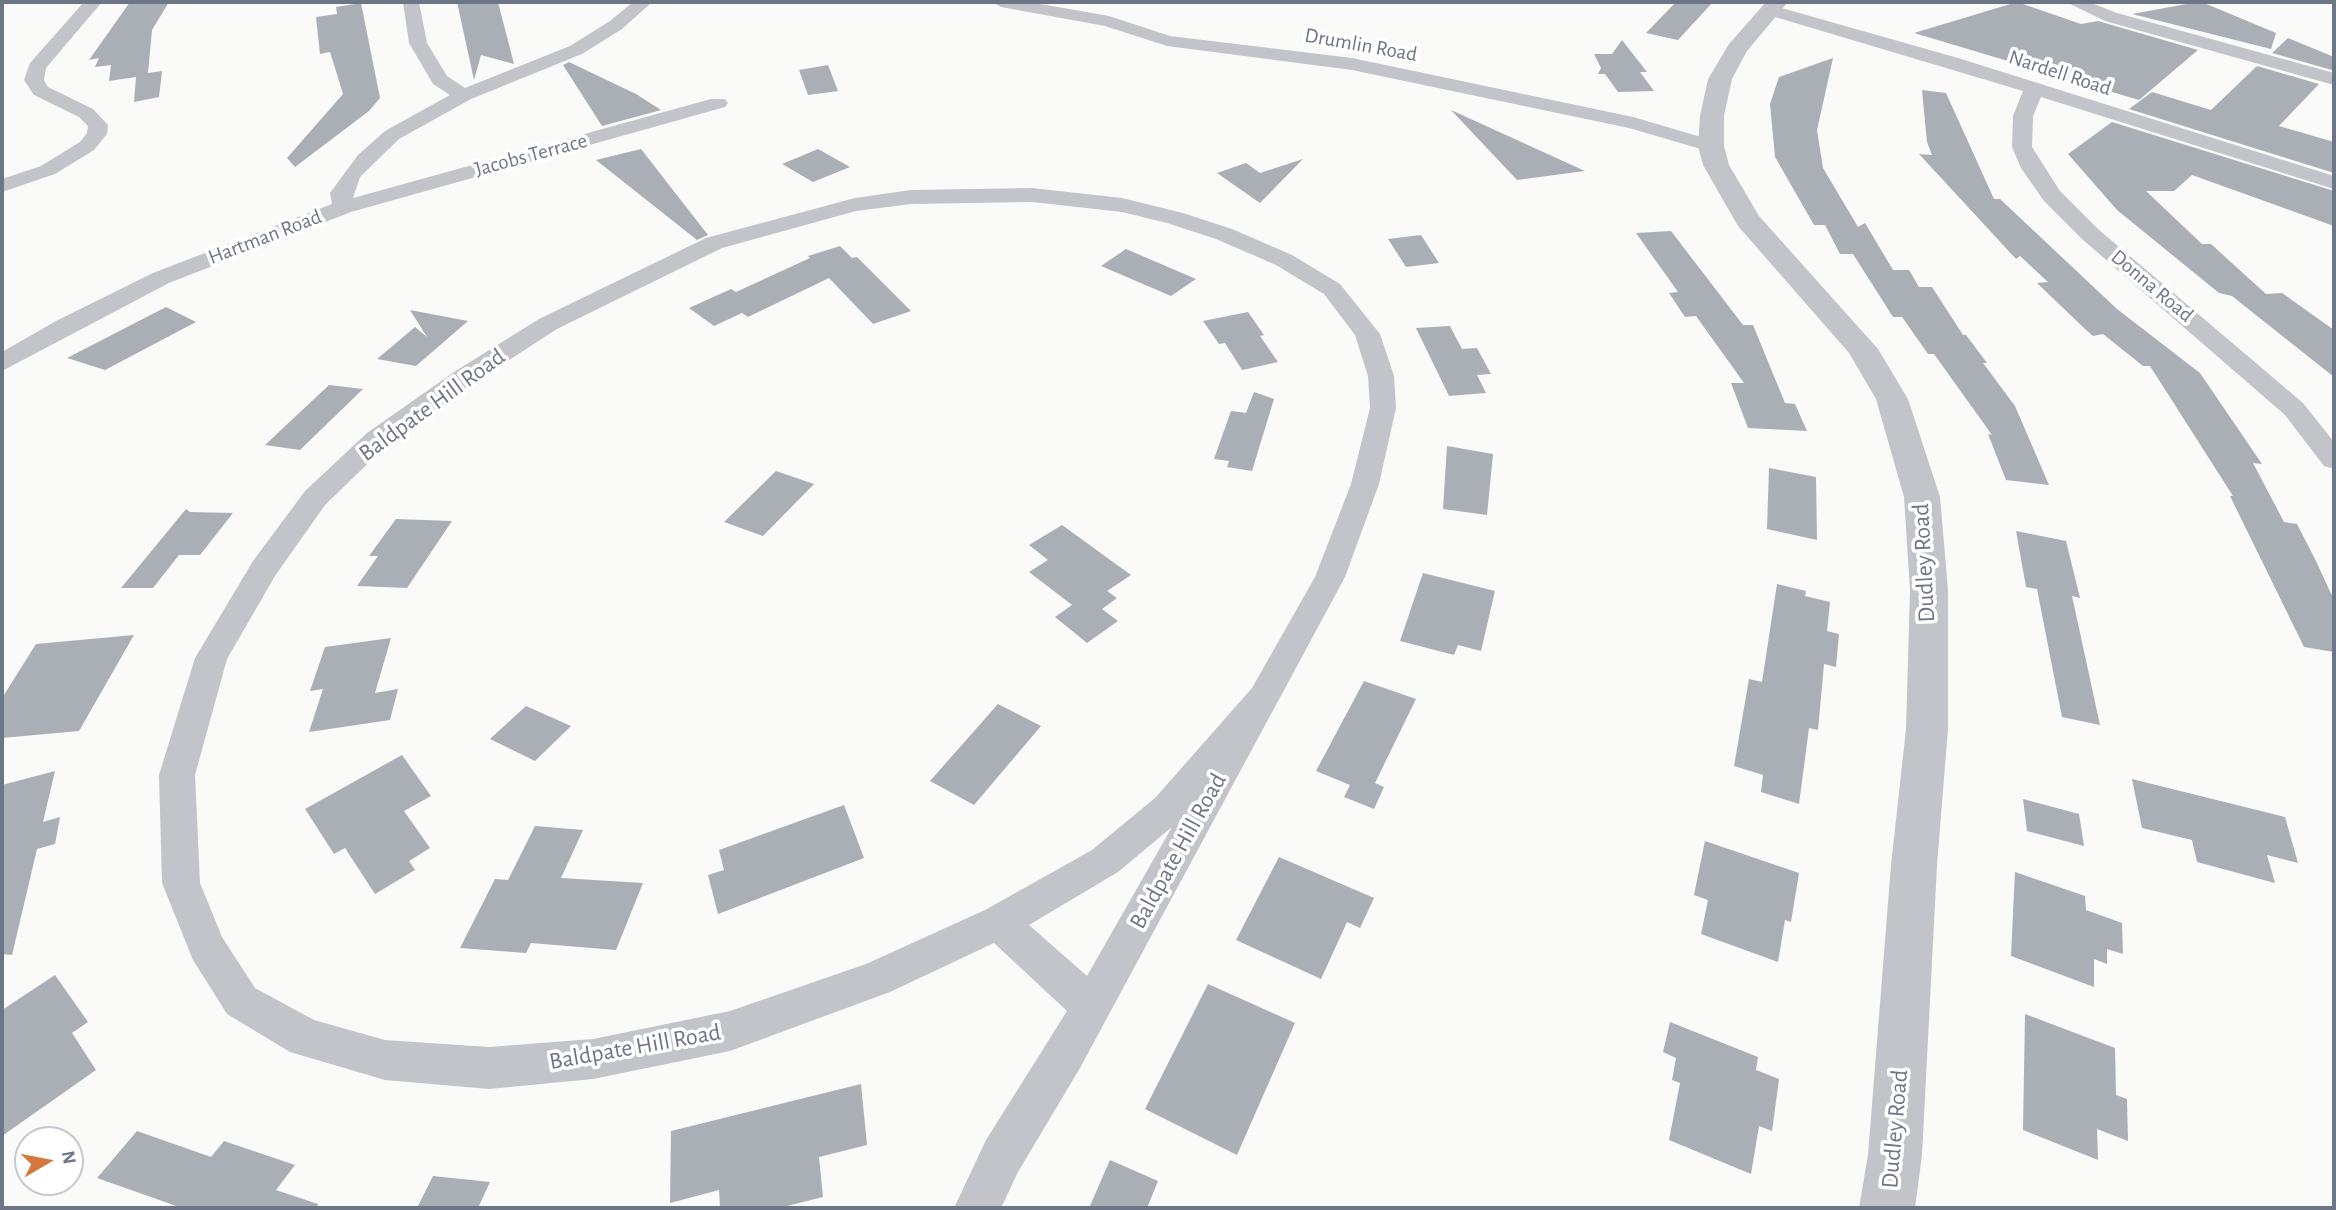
<!DOCTYPE html>
<html>
<head>
<meta charset="utf-8">
<style>
	body { margin:0 }
	#map { position:relative; width:2336px; height:1210px; overflow:hidden; background:#fafaf8; font-family:"Alegreya Sans",sans-serif }
	canvas { display:block }
	.frame { position:absolute; inset:0; border:4px solid #6c7686; pointer-events:none }
	.north { position:absolute; left:14px; top:1126px; width:70px; height:70px; box-sizing:border-box; background:#fff; border:2px solid #c4c8cf; border-radius:50%; rotate:80deg; font-size:19px; font-weight:700; line-height:28px; text-align:center; color:#6c7686 }
	.north::after { content:''; display:block; margin:auto; width:24px; height:32px; background:#d4793e; clip-path:polygon(50% 0,100% 100%,50% 72%,0 100%) }
</style>
</head>
<body>
<div id="map">
<canvas width="2336" height="1210"></canvas>
<div class="frame"></div>
<div class="north">N</div>
</div>
<script>
const context = document.querySelector('canvas').getContext('2d');
context.lineJoin = 'round';
function fillPath(path, color) {
  context.fillStyle = color;
  context.fill(path, 'evenodd');
}
function shape(rows) {
  const path = new Path2D();
  for (const r of rows) {
    path.moveTo(r[0], r[1]);
    for (let i = 2; i < r.length; i += 2) path.lineTo(r[i], r[i + 1]);
  }
  return path;
}
function label(font, color, halo, rows, align = 'center') {
  context.font = font + ' "Alegreya Sans",sans-serif';
  context.lineWidth = 7;
  context.setLineDash([]);
  context.textBaseline = 'middle';
  context.strokeStyle = halo;
  context.fillStyle = color;
  for (const [text, x, y, turn = 0] of rows) {
    context.save();
    context.translate(x, y);
    context.rotate((+turn || 0) * Math.PI / 180);
    context.textAlign = isNaN(turn) ? turn : align;
    if (halo) context.strokeText(text, 0, 0);
    context.fillText(text, 0, 0);
    context.restore();
  }
}
const building = shape([
	[130,2,169,2,152,30,148,73,162,71,159,97,134,102,136,77,109,81,111,65,95,67,99,58,89,60],
	[457,2,498,2,514,64,481,55,474,80],
	[1676,2,1713,2,1678,40,1646,33],
	[2017,2,2081,24,2098,21,2198,50,2139,100,1914,33],
	[361,3,380,98,369,111,295,167,287,158,343,94,330,52,320,54,316,17,337,14,336,7],
	[2192,3,2204,3,2276,33,2271,49,2132,14],
	[2288,38,2334,57,2334,68,2332,70,2272,53],
	[1622,40,1647,72,1640,72,1654,91,1618,92,1605,74,1598,74,1601,68,1594,54,1612,54],
	[1833,58,1817,130,1823,168,1858,227,1865,223,1893,270,1909,270,1919,287,1932,287,1963,335,1966,335,1987,363,1983,363,2015,406,2049,485,2006,480,1988,434,1992,435,1934,354,1928,354,1902,317,1893,317,1853,254,1840,254,1825,225,1814,225,1775,157,1770,104,1779,77],
	[569,62,636,94,661,110,602,126,563,65],
	[828,65,838,91,808,95,799,70],
	[2257,66,2319,84,2279,126,2334,142,2334,173,2129,109,2152,92,2211,110],
	[1922,90,1946,93,1994,199,2000,199,2117,309,2200,373,2262,464,2253,463,2284,522,2297,524,2315,559,2334,600,2334,652,2304,647,2230,496,2233,496,2150,366,2143,366,2103,334,2093,336,2085,329,2037,283,2048,282,2020,256,2016,259,1919,154,1932,155,1927,142],
	[1451,110,1585,171,1517,180],
	[2112,122,2334,191,2334,226,2192,175,2174,191,2146,191,2202,244,2211,244,2266,294,2282,293,2334,330,2334,377,2232,296,2219,293,2117,210,2068,154],
	[641,149,708,235,697,240,596,160],
	[818,149,850,167,813,182,782,164],
	[1303,159,1260,203,1217,173,1246,163,1260,173],
	[1671,231,1743,325,1753,325,1785,403,1795,404,1807,431,1748,428,1731,383,1744,383,1696,316,1685,317,1669,293,1678,292,1636,233],
	[1421,235,1439,263,1406,267,1388,239],
	[840,246,852,258,857,257,911,311,873,324,829,278,748,317,742,313,714,326,689,308,731,289,736,292,810,258,808,256],
	[1126,249,1196,279,1171,296,1101,266],
	[166,307,196,322,105,370,67,358],
	[410,310,468,321,416,366,377,359,415,327,427,337],
	[1248,312,1264,335,1260,336,1278,362,1242,370,1225,343,1219,344,1203,321],
	[1450,326,1462,349,1477,348,1491,374,1477,375,1486,393,1449,396,1416,328],
	[329,385,363,389,300,450,265,445],
	[1254,392,1274,399,1252,471,1227,467,1229,461,1214,459,1231,411,1246,413],
	[1447,446,1493,454,1487,515,1443,509],
	[1769,468,1816,477,1817,540,1767,529],
	[776,471,814,484,763,536,724,522],
	[186,509,190,512,233,513,200,555,179,555,153,588,121,588],
	[396,519,452,521,407,588,357,586,378,556,369,556],
	[1062,525,1131,575,1107,591,1117,598,1102,609,1118,621,1087,643,1055,617,1072,605,1029,572,1048,560,1029,545],
	[2016,531,2066,541,2080,598,2072,596,2100,725,2062,717,2037,589,2026,587],
	[1423,573,1495,591,1481,651,1458,645,1454,655,1400,641],
	[1777,584,1806,591,1805,596,1830,602,1827,631,1839,634,1836,667,1824,664,1818,730,1809,728,1799,804,1761,792,1763,775,1734,766,1749,679,1762,682],
	[134,635,79,731,2,738,2,698,36,644],
	[391,638,375,693,398,689,390,720,309,732,323,689,310,691,325,647],
	[1364,681,1416,699,1375,783,1384,787,1374,809,1344,797,1350,785,1316,771],
	[998,704,1041,726,974,805,930,781],
	[526,706,571,726,535,761,490,739],
	[402,755,431,796,404,811,430,848,409,861,415,870,375,894,345,848,334,854,305,809],
	[55,771,43,822,60,817,55,844,37,849,12,955,2,954,2,785],
	[2132,779,2285,817,2298,863,2267,855,2275,883,2197,862,2192,840,2142,828],
	[2023,799,2079,814,2084,846,2027,831],
	[844,805,864,858,718,914,708,875,724,870,719,850],
	[535,826,583,830,561,878,643,883,616,950,531,943,526,953,460,948,495,879,508,880],
	[1705,841,1799,873,1791,922,1785,920,1778,962,1701,934,1708,900,1694,895],
	[1279,857,1374,898,1360,928,1347,922,1321,979,1236,940],
	[2015,872,2085,896,2086,910,2122,923,2123,954,2107,949,2107,964,2094,959,2094,987,2011,956],
	[55,975,88,1022,72,1033,96,1070,2,1136,2,1010],
	[1208,984,1295,1023,1237,1155,1145,1109],
	[2025,1014,2115,1048,2116,1095,2127,1099,2128,1141,2097,1129,2098,1160,2023,1130],
	[1670,1022,1758,1057,1756,1070,1779,1079,1772,1131,1759,1126,1751,1174,1669,1140,1680,1083,1672,1080,1676,1058,1663,1052],
	[861,1084,867,1145,819,1157,823,1197,779,1208,720,1208,719,1190,670,1203,671,1131],
	[137,1131,211,1157,224,1141,295,1165,276,1190,318,1204,317,1208,182,1208,97,1178],
	[1110,1160,1158,1181,1147,1208,1089,1208],
	[433,1176,490,1182,478,1208,417,1208]
]);
const minor = shape([
	[84,2,102,2,46,68,44,80,48,87,93,109,108,125,107,134,94,150,55,174,2,192,2,179,41,166,80,142,87,133,88,126,79,117,34,95,24,80,30,63,84,2],
	[403,2,419,2,427,43,447,76,465,88,570,46,610,21,633,2,652,2,622,29,582,54,471,99,399,139,360,177,353,198,711,99,725,99,728,103,725,107,351,212,169,283,2,371,2,352,56,321,153,273,332,204,330,193,358,155,385,131,450,95,433,84,409,43,403,2],
	[992,2,1029,2,1109,16,1170,36,1352,58,1633,117,1718,142,1721,146,1711,152,1629,128,1352,70,1167,46,1105,26,1001,7,992,2],
	[2066,2,2089,2,2117,13,2334,73,2334,85,2105,21,2066,2],
	[1771,5,1958,58,2334,176,2334,189,2041,97,2033,116,2032,147,2060,191,2098,229,2303,403,2334,442,2334,469,2324,466,2285,415,2082,239,2044,201,2021,168,2012,147,2013,116,2023,91,1765,14,1762,10,1771,5],
	[1032,188,1122,198,1183,213,1232,229,1292,255,1340,284,1380,334,1394,376,1396,408,1379,484,1345,577,1080,1068,1018,1172,1001,1208,954,1208,986,1140,1067,1011,994,943,890,992,730,1051,593,1079,489,1089,385,1080,290,1052,227,1014,193,960,162,883,159,775,195,658,253,561,305,491,367,433,454,372,539,319,706,238,855,198,911,190,1032,188],
	[1032,202,1122,212,1167,223,1216,239,1276,265,1324,294,1355,335,1368,376,1370,408,1351,484,1315,577,1252,688,1155,798,1092,850,985,910,866,964,730,1011,593,1039,489,1047,385,1040,314,1020,255,988,222,937,200,883,195,775,227,659,275,576,325,505,387,445,472,384,557,329,722,248,856,211,911,204,1032,202],
	[1172,827,1087,976,1029,925,1118,872,1172,827]
]);
const tertiary = shape([
	[1766,2,1788,2,1747,51,1732,79,1724,116,1724,146,1729,165,1759,216,1878,349,1908,399,1940,497,1948,590,1948,729,1937,865,1922,1155,1915,1208,1859,1208,1868,1155,1891,865,1906,729,1910,590,1904,497,1876,399,1849,353,1738,226,1703,165,1698,146,1700,116,1708,79,1729,44,1766,2]
]);
const farStreetnames = [
	["Drumlin Road",1361,45,10],
	["Nardell Road",2060,73,18],
	["Jacobs Terrace",531,155,-15],
	["Hartman Road",265,237,-21],
	["Donna Road",2152,286,40]
];
const streetNames = [
	["Baldpate Hill Road",432,405,-36],
	["Dudley Road",1924,563,-93],
	["Baldpate Hill Road",1178,851,-61],
	["Baldpate Hill Road",635,1047,-10],
	["Dudley Road",1895,1129,-85]
];
fillPath(building, '#aaafb6');
fillPath(minor, '#c2c4c9');
fillPath(tertiary, '#c2c4c9');
label('21px', '#6c7686', '#fff', farStreetnames);
label('24px', '#6c7686', '#fff', streetNames);
</script>
</body>
</html>
